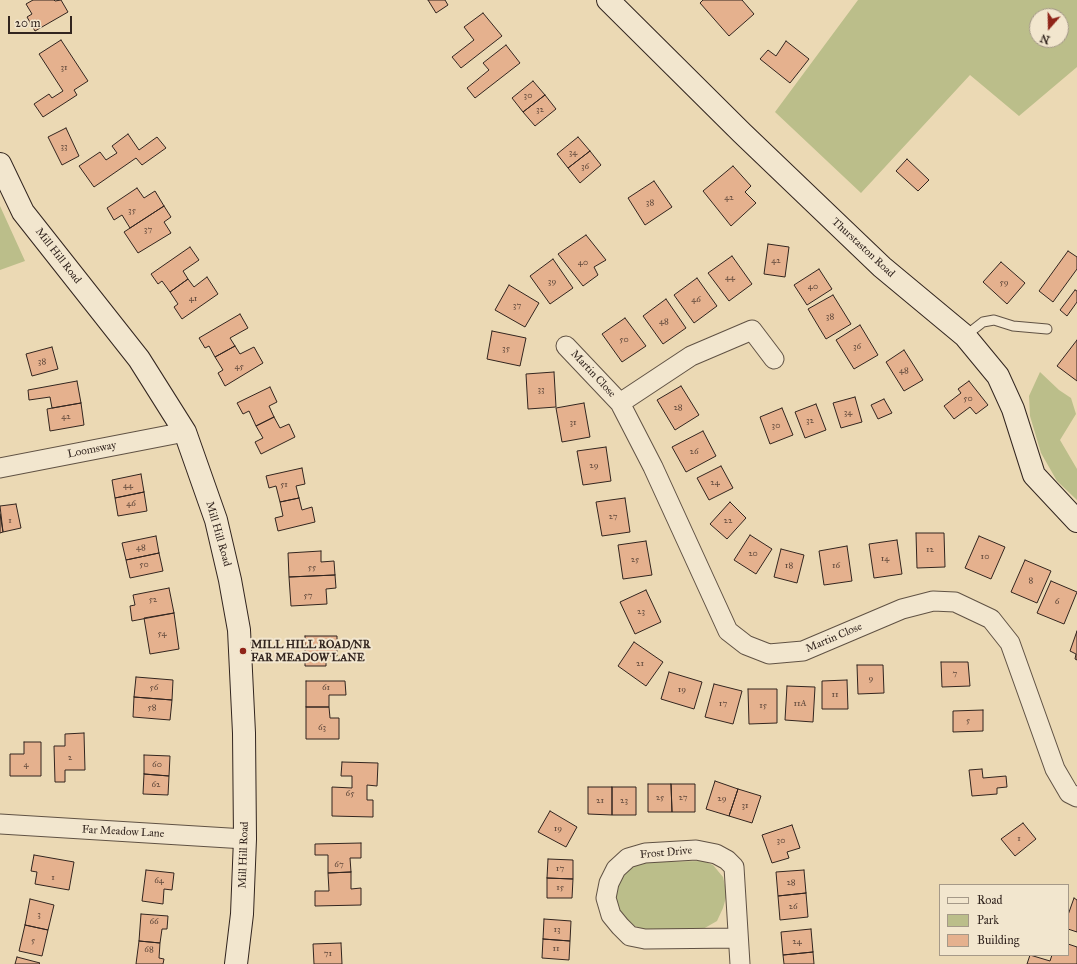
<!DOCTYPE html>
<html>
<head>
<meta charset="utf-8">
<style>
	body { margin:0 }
	#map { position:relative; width:1077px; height:964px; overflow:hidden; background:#ebd9b4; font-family:"IM FELL Great Primer",serif }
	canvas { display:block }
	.legend { position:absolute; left:939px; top:884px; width:130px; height:72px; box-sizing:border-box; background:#f2e6ce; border:1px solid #a59988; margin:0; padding:5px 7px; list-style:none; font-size:12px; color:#32251f }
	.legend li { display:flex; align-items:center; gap:8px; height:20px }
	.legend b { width:20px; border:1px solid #a59988 }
	.north { position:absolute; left:1029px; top:8px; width:40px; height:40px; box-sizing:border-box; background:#f2e6ce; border:1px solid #a59988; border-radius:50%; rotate:200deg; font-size:11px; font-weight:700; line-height:16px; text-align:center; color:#32251f }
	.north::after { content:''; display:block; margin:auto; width:14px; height:18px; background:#8f2418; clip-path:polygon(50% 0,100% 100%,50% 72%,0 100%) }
	.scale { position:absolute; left:8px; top:16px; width:64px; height:18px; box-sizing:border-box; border:2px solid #32251f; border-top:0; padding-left:5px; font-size:12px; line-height:14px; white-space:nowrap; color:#32251f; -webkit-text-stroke:3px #f2e6ce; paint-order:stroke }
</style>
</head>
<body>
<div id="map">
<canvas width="1077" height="964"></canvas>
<ul class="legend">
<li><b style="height:5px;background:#f2e6ce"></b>Road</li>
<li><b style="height:11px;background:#bbbe8a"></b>Park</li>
<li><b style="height:11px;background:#e5b18e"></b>Building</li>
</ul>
<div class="north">N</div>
<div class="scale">20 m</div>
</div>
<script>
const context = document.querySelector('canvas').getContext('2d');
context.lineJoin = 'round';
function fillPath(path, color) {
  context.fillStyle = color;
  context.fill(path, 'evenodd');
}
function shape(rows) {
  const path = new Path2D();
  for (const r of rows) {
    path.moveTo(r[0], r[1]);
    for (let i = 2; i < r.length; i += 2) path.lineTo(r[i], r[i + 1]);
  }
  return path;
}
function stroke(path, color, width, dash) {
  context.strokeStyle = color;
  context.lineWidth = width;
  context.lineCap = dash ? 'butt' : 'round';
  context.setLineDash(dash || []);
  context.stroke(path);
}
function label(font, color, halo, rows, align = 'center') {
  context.font = font + ' "IM FELL Great Primer",serif';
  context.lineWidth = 4;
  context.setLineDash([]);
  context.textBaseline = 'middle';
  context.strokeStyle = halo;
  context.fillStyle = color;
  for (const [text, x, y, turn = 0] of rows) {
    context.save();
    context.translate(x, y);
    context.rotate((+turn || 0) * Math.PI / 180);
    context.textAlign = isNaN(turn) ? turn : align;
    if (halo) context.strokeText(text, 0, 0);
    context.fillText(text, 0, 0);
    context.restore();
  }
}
const green = shape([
	[858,0,1077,0,1077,67,1019,116,970,75,861,193,775,112],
	[1037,16,1061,16,1061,40,1037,40],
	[0,206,25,261,0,270],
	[1040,372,1059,390,1071,398,1076,414,1060,440,1077,469,1077,500,1057,481,1041,453,1030,416,1029,396],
	[703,861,713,865,723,877,727,894,723,908,717,921,703,929,648,931,630,924,619,911,614,900,617,887,621,877,629,868,642,862]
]);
const building = shape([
	[33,0,54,0,55,1,61,0,68,12,35,31,27,17,32,14,26,4,33,0],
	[428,0,445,0,448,5,436,13,428,0],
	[703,0,742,0,754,14,729,36,700,3,703,0],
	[483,13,502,36,461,68,452,57,474,40,464,27,483,13],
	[61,40,88,81,74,90,77,95,43,117,34,104,49,94,52,98,63,91,39,54,61,40],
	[786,41,809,59,790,83,760,59,768,50,776,56,786,41],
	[506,45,520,63,475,98,467,88,489,70,483,63,506,45],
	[533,81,545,95,523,112,512,98,533,81],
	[545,95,556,109,535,126,523,112,545,95],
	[66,128,79,156,62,165,48,137,66,128],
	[128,134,139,150,157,137,166,148,142,165,136,158,94,187,79,166,100,152,106,160,117,153,112,146,128,134],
	[578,137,590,151,568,168,557,154,578,137],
	[590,151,601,165,580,183,568,168,590,151],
	[907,159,929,180,918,191,896,171,907,159],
	[733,166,751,186,745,192,756,203,731,226,703,191,733,166],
	[654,181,672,207,645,225,628,198,654,181],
	[137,188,144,198,155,191,164,206,130,228,122,215,114,220,107,208,137,188],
	[164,206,171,217,164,222,171,233,138,253,124,232,164,206],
	[586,235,606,260,594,267,598,275,583,286,558,254,586,235],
	[768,244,789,247,785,277,764,274,768,244],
	[190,247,199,260,183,271,188,279,170,292,162,281,158,284,151,274,190,247],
	[1068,251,1077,257,1077,269,1053,302,1039,291,1068,251],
	[732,256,752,284,729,301,708,273,732,256],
	[553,259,573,288,550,304,530,276,553,259],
	[1001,262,1025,283,1007,304,983,282,1001,262],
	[819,269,832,289,807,305,794,285,819,269],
	[207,277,218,294,182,319,174,307,178,304,170,292,188,279,194,287,207,277],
	[697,278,717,306,694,323,674,295,697,278],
	[509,285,539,303,525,327,495,310,509,285],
	[1075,290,1077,291,1077,302,1067,316,1060,310,1075,290],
	[833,295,851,324,826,339,808,309,833,295],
	[666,299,686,328,663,344,643,316,666,299],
	[240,314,248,328,230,338,235,346,215,357,209,346,205,348,199,338,240,314],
	[625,318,646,346,622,362,602,334,625,318],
	[860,325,878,355,854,369,836,340,860,325],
	[492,331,526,338,520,366,487,359,492,331],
	[1077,340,1077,381,1057,366,1077,340],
	[235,346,240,354,254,347,263,363,225,386,218,373,223,370,215,357,235,346],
	[52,347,58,369,32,376,26,354,52,347],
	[904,350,923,380,904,391,886,362,904,350],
	[554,372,556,407,528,409,526,374,554,372],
	[77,381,81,403,52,408,50,397,29,400,28,390,77,381],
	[969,381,988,405,976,414,970,407,954,419,944,406,961,393,958,389,969,381],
	[681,386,699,415,675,430,657,400,681,386],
	[270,387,277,402,269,406,274,417,256,426,249,411,243,414,237,403,270,387],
	[855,397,862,422,841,428,833,403,855,397],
	[884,399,892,413,878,419,871,405,884,399],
	[81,403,84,425,50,431,47,409,81,403],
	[584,403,590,437,562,442,556,408,584,403],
	[816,404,826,430,805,438,795,412,816,404],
	[782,408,793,435,770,444,760,417,782,408],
	[274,417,280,428,289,424,295,437,261,454,255,442,263,438,256,426,274,417],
	[703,431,716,456,686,472,672,447,703,431],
	[606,447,611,481,583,485,577,451,606,447],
	[721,466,733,488,709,500,697,478,721,466],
	[302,468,305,484,296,486,299,498,280,502,276,486,269,488,266,476,302,468],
	[141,474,144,492,115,498,112,480,141,474],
	[144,492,147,511,118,516,115,498,144,492],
	[299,498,302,510,312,507,315,522,278,531,275,518,283,516,280,502,299,498],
	[625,498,630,532,602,536,596,502,625,498],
	[730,502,746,518,727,539,710,524,730,502],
	[16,504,21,528,3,532,0,506,16,504],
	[0,514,3,532,0,533,0,514],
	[916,533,944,533,945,567,917,568,916,533],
	[750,535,772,549,756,574,734,560,750,535],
	[156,536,159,553,126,560,122,543,156,536],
	[979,536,1005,547,991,579,965,568,979,536],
	[897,540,902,574,874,578,869,544,897,540],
	[646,541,652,575,623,579,618,545,646,541],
	[847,546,852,581,824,585,819,551,847,546],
	[781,549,804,555,797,583,774,577,781,549],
	[321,551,321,562,334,561,335,575,289,577,288,553,321,551],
	[159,553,163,571,130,578,126,560,159,553],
	[1025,560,1051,571,1037,603,1011,592,1025,560],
	[335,575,336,588,326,589,327,604,291,606,289,577,335,575],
	[1051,581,1077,592,1064,624,1037,613,1051,581],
	[169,588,174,613,132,621,130,606,135,605,133,595,169,588],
	[646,590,661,622,635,634,620,602,646,590],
	[174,613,179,649,150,654,144,618,174,613],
	[1077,631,1077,660,1075,659,1076,654,1070,651,1077,631],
	[305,636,337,636,337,656,326,656,326,666,305,666,305,636],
	[634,642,663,662,646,686,618,666,634,642],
	[941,662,968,662,970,686,942,687,941,662],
	[857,665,883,665,884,693,858,694,857,665],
	[669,672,702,682,694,709,661,699,669,672],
	[136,677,173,680,172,700,134,697,136,677],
	[847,680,848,709,822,709,822,681,847,680],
	[306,681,345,681,346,695,329,695,329,707,306,707,306,681],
	[714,684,742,691,733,724,705,717,714,684],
	[787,686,815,687,813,722,785,720,787,686],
	[748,689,777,689,777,723,749,724,748,689],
	[134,697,172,700,170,720,133,717,134,697],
	[306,707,329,707,330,718,339,718,339,739,306,739,306,707],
	[983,710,983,731,953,732,953,711,983,710],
	[84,733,85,770,65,770,65,782,55,782,54,746,65,746,65,734,84,733],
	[24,742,41,742,41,776,10,776,10,754,24,754,24,742],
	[144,755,170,756,169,776,144,774,144,755],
	[342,762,378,763,377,786,367,785,367,800,373,800,373,817,332,816,332,787,352,788,352,776,341,776,342,762],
	[982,769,983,778,1006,776,1007,787,997,788,997,794,972,796,969,770,982,769],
	[144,774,169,776,168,795,143,794,144,774],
	[715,781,738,789,729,816,706,809,715,781],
	[648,784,671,784,672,812,648,812,648,784],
	[671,784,695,784,695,812,672,812,671,784],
	[588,787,612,787,612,815,588,814,588,787],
	[612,787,636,787,636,815,612,815,612,787],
	[738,789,761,796,752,823,729,816,738,789],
	[550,811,577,827,566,847,538,832,550,811],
	[1023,823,1036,839,1015,856,1001,839,1023,823],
	[792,825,800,848,787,852,789,858,772,863,762,835,792,825],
	[361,843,361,858,350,858,351,872,328,873,328,855,315,855,315,844,361,843],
	[34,855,74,862,69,890,35,884,37,872,31,871,34,855],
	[548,859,573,860,573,879,547,878,548,859],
	[146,870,174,873,172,890,164,889,163,904,142,901,146,870],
	[804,870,806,893,778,896,776,872,804,870],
	[351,872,351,889,361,888,361,905,315,906,315,891,329,891,328,873,351,872],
	[547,878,573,879,572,898,547,898,547,878],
	[806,893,808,917,780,920,778,896,806,893],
	[1074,898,1077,900,1077,932,1068,929,1068,915,1074,898],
	[30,899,54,905,48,930,25,925,30,899],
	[141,914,168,916,167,929,162,929,160,943,139,941,141,914],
	[544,919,571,921,570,941,543,939,544,919],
	[25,925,48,930,42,956,19,951,25,925],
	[811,929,813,952,783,955,781,932,811,929],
	[543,939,570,941,569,960,542,958,543,939],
	[139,941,160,943,159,958,164,959,163,964,136,964,139,941],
	[341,943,342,964,314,964,313,944,341,943],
	[1068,944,1077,947,1077,964,1027,964,1030,955,1050,961,1052,955,1068,955,1068,944],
	[813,952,814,964,784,964,783,955,813,952],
	[17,957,40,963,39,964,15,964,17,957]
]);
const lane = shape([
	[965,336,983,322,994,320,1013,326,1047,329]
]);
const street = shape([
	[566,346,620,403,653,467,728,631,746,645,769,654,803,651,902,609,933,601,955,602,991,619,1010,643,1055,769,1069,793,1077,797],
	[620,403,691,356,752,330,774,359],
	[0,468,185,432],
	[0,824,245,839],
	[738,938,645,939,630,936,620,926,611,915,606,898,609,883,616,869,628,858,645,853,696,850,716,854,727,860,734,867,740,964]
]);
const secondary = shape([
	[608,0,742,133,882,267,965,336,998,376,1013,409,1034,475,1077,521],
	[0,164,23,212,139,359,185,432,216,520,230,580,239,630,244,733,245,839,242,914,236,964]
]);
const markers = [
	[243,651,4,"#8f2418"]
];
const numberNames = [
	["31",64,68],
	["30",528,96],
	["32",540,110],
	["33",64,147],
	["34",573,153],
	["36",585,167],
	["42",729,198],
	["38",650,203],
	["35",132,211],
	["37",148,230],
	["42",776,261],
	["40",583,263],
	["44",730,278],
	["39",552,282],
	["59",1004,283],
	["40",813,287],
	["41",193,299],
	["46",696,300],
	["37",517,306],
	["38",830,317],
	["48",664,322],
	["50",624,340],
	["36",857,347],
	["35",506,349],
	["38",42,362],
	["45",239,367],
	["48",904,371],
	["33",541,390],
	["50",968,399],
	["28",678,408],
	["34",848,413],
	["42",66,417],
	["32",810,421],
	["31",573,423],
	["30",776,426],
	["26",694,452],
	["29",594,466],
	["24",715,483],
	["51",284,485],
	["44",128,486],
	["46",131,504],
	["27",613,517],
	["1",10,521],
	["22",728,521],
	["48",141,548],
	["12",930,550],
	["20",753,554],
	["10",985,557],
	["14",885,559],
	["25",635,560],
	["50",144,565],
	["18",789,566],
	["16",836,566],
	["55",312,568],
	["8",1031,581],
	["57",308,596],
	["52",153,600],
	["6",1057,602],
	["23",641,612],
	["54",162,634],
	["21",640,664],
	["7",955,674],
	["9",871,679],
	["56",154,688],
	["61",326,688],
	["19",682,690],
	["11",835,695],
	["17",723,704],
	["11A",800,704],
	["15",763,706],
	["58",152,708],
	["5",968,721],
	["63",322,728],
	["2",70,758],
	["4",26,765],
	["60",157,765],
	["62",156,785],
	["65",350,794],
	["25",660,798],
	["27",683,798],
	["29",722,799],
	["21",600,801],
	["23",624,801],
	["31",745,806],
	["19",558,829],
	["1",1019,839],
	["30",781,841],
	["67",339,865],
	["17",560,869],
	["1",53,878],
	["64",159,881],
	["28",791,883],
	["15",560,888],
	["26",793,907],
	["3",39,915],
	["66",154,922],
	["13",557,930],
	["5",33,941],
	["24",797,942],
	["11",556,949],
	["68",149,950],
	["71",328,954]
];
const streetNames = [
	["Thurstaston Road",863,248,43],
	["Mill Hill Road",58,256,52],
	["Martin Close",593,374,47],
	["Loomsway",92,450,-11],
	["Mill Hill Road",218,534,74],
	["Martin Close",834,638,-23],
	["Far Meadow Lane",123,832,3],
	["Frost Drive",666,853,-5],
	["Mill Hill Road",244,855,-88]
];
const poiNames = [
	["MILL HILL ROAD/NR",251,645],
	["FAR MEADOW LANE",251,658]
];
fillPath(green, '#bbbe8a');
fillPath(building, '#e5b18e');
stroke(building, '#32251f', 1);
stroke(lane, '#605244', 11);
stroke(street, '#605244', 21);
stroke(secondary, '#32251f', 24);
stroke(lane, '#f2e6ce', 9);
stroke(street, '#f2e6ce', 19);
stroke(secondary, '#f2e6ce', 22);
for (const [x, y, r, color] of markers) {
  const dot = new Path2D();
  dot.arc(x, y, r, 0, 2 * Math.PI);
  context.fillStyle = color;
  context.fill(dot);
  stroke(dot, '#f2e6ce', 1.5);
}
label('9px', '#5f483b', null, numberNames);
label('11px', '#32251f', '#f2e6ce', streetNames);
label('bold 11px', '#32251f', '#f2e6ce', poiNames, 'left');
</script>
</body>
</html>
